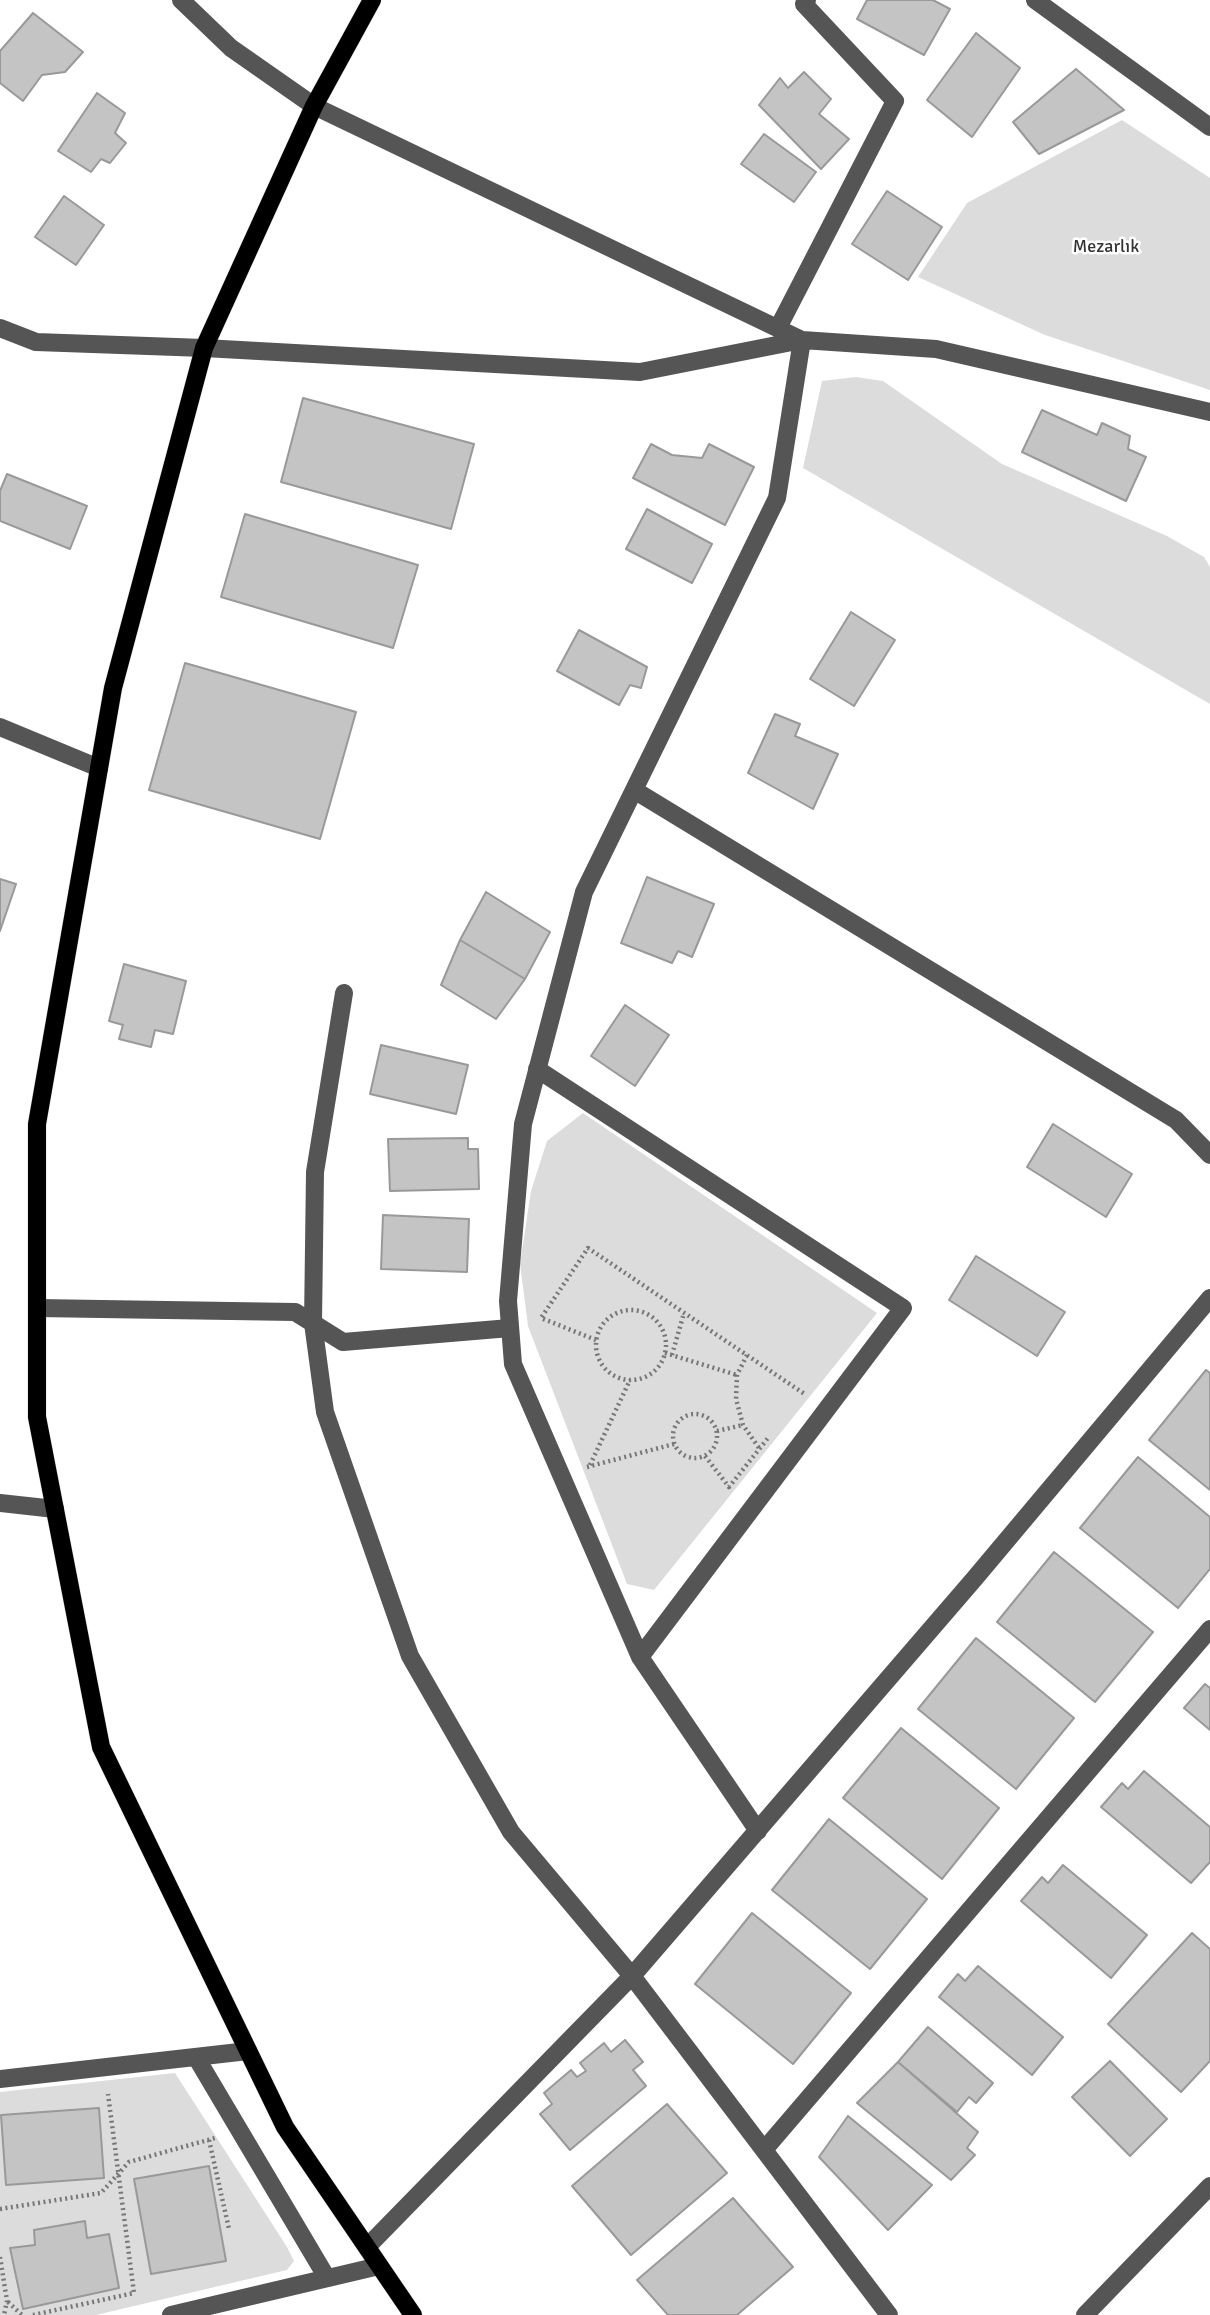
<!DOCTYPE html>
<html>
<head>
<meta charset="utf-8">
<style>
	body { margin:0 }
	canvas { display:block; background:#fff }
</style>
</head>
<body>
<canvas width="1210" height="2315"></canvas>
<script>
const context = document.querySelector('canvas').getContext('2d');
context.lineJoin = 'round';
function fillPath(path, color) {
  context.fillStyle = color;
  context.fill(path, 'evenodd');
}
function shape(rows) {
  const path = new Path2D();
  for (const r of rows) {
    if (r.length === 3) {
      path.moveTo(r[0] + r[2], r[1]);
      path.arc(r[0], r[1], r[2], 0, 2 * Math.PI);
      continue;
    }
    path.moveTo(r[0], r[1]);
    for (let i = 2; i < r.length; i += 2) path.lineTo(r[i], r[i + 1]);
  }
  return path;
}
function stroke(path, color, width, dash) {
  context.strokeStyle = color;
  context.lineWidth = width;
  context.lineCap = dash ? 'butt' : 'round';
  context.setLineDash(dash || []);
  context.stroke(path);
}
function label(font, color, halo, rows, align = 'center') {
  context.font = font + ' Signika,sans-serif';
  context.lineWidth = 5;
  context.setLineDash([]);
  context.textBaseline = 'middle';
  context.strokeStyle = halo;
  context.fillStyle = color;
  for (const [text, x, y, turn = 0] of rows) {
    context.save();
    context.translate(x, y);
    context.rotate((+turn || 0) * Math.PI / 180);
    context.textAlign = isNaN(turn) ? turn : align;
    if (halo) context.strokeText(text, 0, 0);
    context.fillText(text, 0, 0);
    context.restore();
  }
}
const green = shape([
	[1122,120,1210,178,1210,390,1045,335,918,277,967,203],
	[856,377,883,381,1002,464,1167,536,1204,557,1210,567,1210,704,803,468,822,381],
	[583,1113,877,1313,654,1590,627,1584,528,1326,520,1264,531,1191,547,1141],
	[175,2073,287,2247,294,2261,287,2270,96,2315,0,2315,0,2092]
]);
const building = shape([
	[867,0,933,0,950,9,924,55,857,19,867,0],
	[33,13,83,52,65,72,42,75,23,101,0,83,0,51,33,13],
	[976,33,1020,68,972,137,927,100,976,33],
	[1076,69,1124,110,1039,154,1013,122,1076,69],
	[804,72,831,99,819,114,849,139,821,169,759,105,780,78,788,88,804,72],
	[97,93,125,113,115,133,126,143,110,163,101,159,91,172,58,151,97,93],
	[764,134,816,172,794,202,741,164,764,134],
	[887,191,942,227,908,280,852,244,887,191],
	[64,196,104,225,76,265,35,237,64,196],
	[303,398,474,444,451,529,281,482,303,398],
	[1042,410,1097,435,1102,423,1130,436,1128,449,1146,457,1126,501,1022,452,1042,410],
	[651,444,672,455,702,458,709,444,754,467,725,525,633,478,651,444],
	[7,474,87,506,70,549,0,521,0,491,7,474],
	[647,509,712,544,692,583,626,549,647,509],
	[245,514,418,565,393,648,221,597,245,514],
	[851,612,895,640,854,706,810,679,851,612],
	[579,630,647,667,641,688,630,685,619,705,557,671,579,630],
	[185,663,356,712,320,839,149,790,185,663],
	[775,714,800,724,795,736,838,754,813,809,748,773,775,714],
	[647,877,714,904,692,957,678,951,672,963,621,943,647,877],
	[0,879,16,884,0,931,0,879],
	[486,892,550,932,525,979,460,940,486,892],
	[460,940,525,979,496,1019,441,985,460,940],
	[124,964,186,981,173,1034,155,1030,151,1047,119,1039,123,1025,109,1021,124,964],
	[625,1005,669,1035,635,1086,591,1056,625,1005],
	[381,1045,468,1065,456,1114,370,1094,381,1045],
	[1053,1124,1132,1174,1106,1217,1027,1167,1053,1124],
	[468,1138,468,1149,478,1149,479,1189,390,1191,388,1139,468,1138],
	[383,1215,469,1219,467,1272,381,1269,383,1215],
	[976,1256,1065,1312,1037,1356,949,1300,976,1256],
	[1206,1370,1210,1373,1210,1490,1149,1440,1206,1370],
	[1138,1457,1210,1517,1210,1569,1178,1608,1080,1528,1138,1457],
	[1054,1552,1153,1632,1095,1702,997,1622,1054,1552],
	[976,1638,1074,1718,1016,1789,918,1709,976,1638],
	[1205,1684,1210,1688,1210,1730,1184,1708,1205,1684],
	[901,1728,999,1808,942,1879,843,1798,901,1728],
	[1144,1771,1210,1827,1210,1862,1191,1883,1101,1807,1122,1783,1128,1789,1144,1771],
	[829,1819,927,1899,870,1969,772,1890,829,1819],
	[1063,1865,1147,1935,1111,1978,1021,1901,1042,1877,1048,1883,1063,1865],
	[752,1913,851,1993,793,2064,695,1984,752,1913],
	[1192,1933,1210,1949,1210,2061,1181,2092,1108,2024,1192,1933],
	[978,1966,1063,2037,1032,2075,939,1997,958,1974,965,1981,978,1966],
	[928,2027,993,2083,976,2103,969,2097,957,2112,898,2062,928,2027],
	[625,2040,643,2062,633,2070,646,2086,570,2150,540,2114,552,2104,544,2093,571,2070,577,2077,586,2071,580,2063,604,2043,611,2052,625,2040],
	[1110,2061,1167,2119,1130,2156,1072,2097,1110,2061],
	[898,2062,978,2132,967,2148,975,2155,951,2180,857,2103,898,2062],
	[667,2104,727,2173,631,2255,572,2186,667,2104],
	[99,2108,104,2178,6,2185,1,2115,99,2108],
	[848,2116,932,2185,888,2230,819,2157,848,2116],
	[209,2166,226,2261,151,2274,134,2179,209,2166],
	[733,2198,793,2267,737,2315,668,2315,637,2280,733,2198],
	[85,2221,87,2238,109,2234,119,2288,23,2309,10,2248,35,2245,34,2230,85,2221]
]);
const path = shape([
	[631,1345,35],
	[596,1340,541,1318,588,1248,806,1395],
	[665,1353,737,1375],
	[672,1355,684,1313],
	[747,1355,737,1375,736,1399,743,1425,759,1448],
	[695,1436,22],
	[717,1431,743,1425],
	[705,1456,729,1487,768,1438],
	[590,1465,630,1380],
	[587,1467,674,1444],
	[209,2140,229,2229],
	[0,2209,101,2193,129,2162,215,2138],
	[0,2257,7,2301,4,2315],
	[8,2302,22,2315],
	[33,2315,134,2293,108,2094]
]);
const minor = shape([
	[181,0,231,48,314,106,802,340,777,498,584,892,523,1124,508,1301,513,1364,640,1657,758,1831],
	[1035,0,1210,127],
	[0,328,36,342,204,348,640,372,802,340,936,349,1210,412],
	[778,328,895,101,804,4,807,0],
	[0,727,99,768],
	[634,790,1176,1120,1210,1155],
	[344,993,315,1172,313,1323,325,1412,410,1656,511,1832,632,1976,889,2315],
	[537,1069,903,1308,640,1657],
	[37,1308,295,1312,343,1342,510,1328],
	[0,1503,55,1509],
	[196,2057,327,2278],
	[0,2079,248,2051],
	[764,2150,1210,1629],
	[367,2247,632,1976,975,1578,1210,1298],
	[171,2315,379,2266],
	[1085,2315,1210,2186]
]);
const major = shape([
	[372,0,314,106,204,348,113,688,37,1124,37,1417,101,1747,285,2127,413,2315]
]);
const parkNames = [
	["Mezarlık",1106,247]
];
fillPath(green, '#dcdcdc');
fillPath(building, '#c4c4c4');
stroke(building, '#999', 2);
stroke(major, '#dbdbdb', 19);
stroke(path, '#777', 4.5, [2, 3.5]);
stroke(minor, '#555', 18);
stroke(major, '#000', 18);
label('18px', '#333', '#fff', parkNames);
</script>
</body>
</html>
